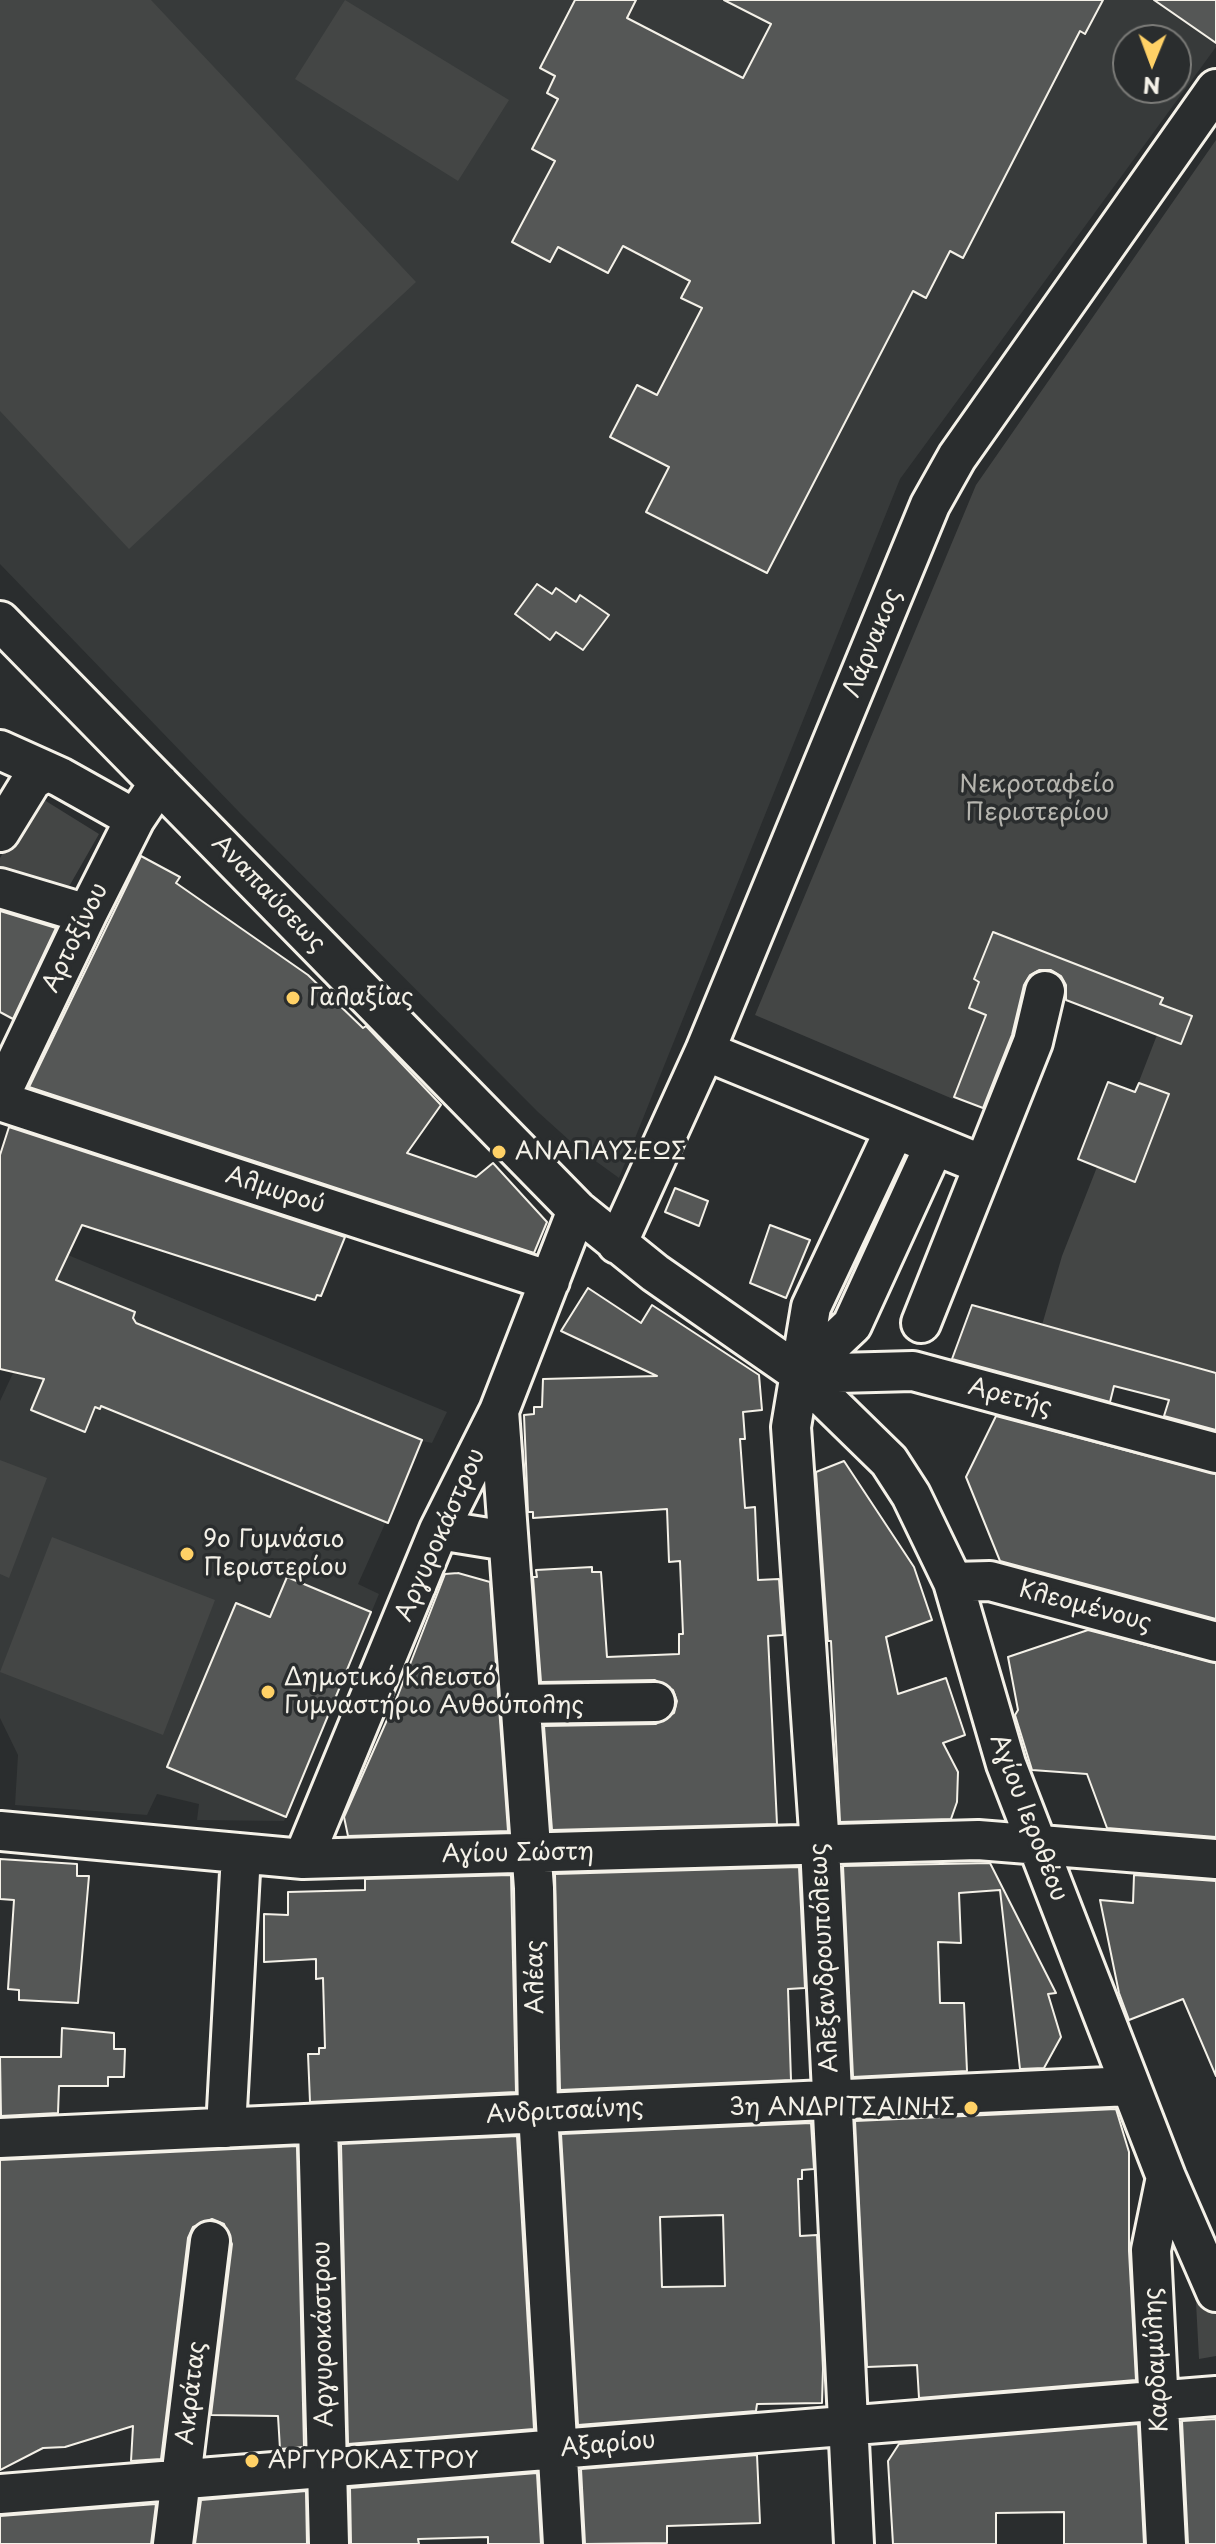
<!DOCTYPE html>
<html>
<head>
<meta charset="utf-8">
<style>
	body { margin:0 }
	#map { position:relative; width:1216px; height:2544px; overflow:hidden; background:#2a2d2e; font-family:"Playpen Sans",sans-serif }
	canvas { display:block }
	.north { position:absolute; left:1112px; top:24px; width:80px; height:80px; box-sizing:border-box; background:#2a2d2e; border:2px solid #7b7b78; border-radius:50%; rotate:181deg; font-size:22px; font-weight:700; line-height:32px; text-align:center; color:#f4f1e8 }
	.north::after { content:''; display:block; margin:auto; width:28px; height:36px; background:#ffd166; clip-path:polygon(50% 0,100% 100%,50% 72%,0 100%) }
</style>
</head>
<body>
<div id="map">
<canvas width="1216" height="2544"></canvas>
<div class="north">N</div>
</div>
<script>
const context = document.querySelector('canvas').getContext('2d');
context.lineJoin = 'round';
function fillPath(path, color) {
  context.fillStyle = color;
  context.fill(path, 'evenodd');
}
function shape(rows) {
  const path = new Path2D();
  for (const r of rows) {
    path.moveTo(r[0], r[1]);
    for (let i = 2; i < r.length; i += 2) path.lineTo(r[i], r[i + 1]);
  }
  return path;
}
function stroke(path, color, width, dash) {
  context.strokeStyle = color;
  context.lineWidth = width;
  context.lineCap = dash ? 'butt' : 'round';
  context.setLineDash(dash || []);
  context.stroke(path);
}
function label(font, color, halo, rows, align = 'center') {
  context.font = font + ' "Playpen Sans",sans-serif';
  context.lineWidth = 7;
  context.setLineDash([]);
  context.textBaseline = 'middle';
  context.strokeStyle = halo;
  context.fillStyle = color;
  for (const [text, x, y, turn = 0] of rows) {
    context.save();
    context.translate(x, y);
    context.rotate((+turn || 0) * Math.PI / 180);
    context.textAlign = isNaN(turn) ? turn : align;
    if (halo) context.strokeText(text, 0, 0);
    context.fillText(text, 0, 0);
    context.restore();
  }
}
const built = shape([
	[0,0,1216,0,1216,47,900,479,619,1178,579,1149,538,1112,240,813,0,564],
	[1128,40,1176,40,1176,88,1128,88],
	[68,1255,447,1412,432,1443,422,1441,358,1584,379,1594,284,1821,197,1820,199,1804,157,1794,147,1815,15,1805,18,1755,0,1718,0,1401]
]);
const green = shape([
	[0,0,151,0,416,282,129,549,0,411],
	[345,0,509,100,458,181,295,79],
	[1216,140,1216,1374,1042,1325,1062,1256,1097,1167,1105,1169,1157,1035,1018,980,986,1016,953,1099,755,1015,976,485],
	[41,798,99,834,67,890,0,868,0,858,33,800],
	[0,1460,47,1478,9,1578,0,1574],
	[52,1537,215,1600,163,1735,0,1672],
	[1195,2283,1201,2283,1216,2313,1216,2356,1199,2359]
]);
const building = shape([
	[575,0,636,0,627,18,743,78,771,24,724,0,1103,0,1085,34,1080,31,963,258,950,251,926,298,913,291,767,573,646,512,669,467,610,437,637,385,657,395,702,308,681,298,690,281,623,246,608,273,558,247,550,262,512,242,555,161,532,149,558,99,547,93,555,76,540,68,575,0],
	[1154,0,1216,0,1216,43,1154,0],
	[537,584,552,594,556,588,576,602,580,595,609,615,583,650,556,632,550,640,515,614,537,584],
	[141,856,180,877,176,883,308,975,363,1028,366,1026,441,1105,407,1153,476,1177,493,1163,547,1222,534,1253,29,1087,141,856],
	[0,911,56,928,13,1019,0,1012,0,911],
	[993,932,1163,998,1160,1004,1192,1016,1181,1044,1066,1000,1066,985,1061,976,1051,970,1039,970,1030,975,1024,985,1012,1035,983,1108,954,1097,986,1015,969,1008,979,982,974,979,993,932],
	[1108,1082,1135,1092,1139,1083,1169,1094,1135,1182,1078,1159,1108,1082],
	[9,1127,345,1237,321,1296,317,1295,315,1300,82,1225,56,1280,135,1312,133,1318,136,1323,422,1440,388,1523,101,1406,100,1409,95,1407,85,1432,31,1410,44,1379,0,1369,0,1155,9,1127],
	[675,1188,708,1201,699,1226,665,1212,675,1188],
	[770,1225,810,1240,786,1298,750,1283,770,1225],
	[588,1288,641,1323,652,1305,759,1375,762,1410,743,1412,745,1439,740,1439,745,1508,755,1507,758,1580,779,1579,783,1635,768,1636,777,1824,552,1830,544,1726,656,1724,674,1713,677,1701,673,1690,655,1680,541,1682,533,1577,537,1577,536,1570,592,1567,592,1572,601,1572,607,1657,679,1654,679,1634,683,1634,680,1561,669,1562,667,1509,533,1518,533,1512,528,1512,524,1415,534,1414,534,1407,542,1407,543,1379,657,1376,561,1331,588,1288],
	[972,1305,1216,1373,1216,1430,1164,1416,1169,1400,1114,1386,1110,1402,952,1359,972,1305],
	[996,1416,1216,1474,1216,1619,1000,1561,966,1477,996,1416],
	[844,1461,914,1567,932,1620,886,1637,898,1694,946,1678,965,1735,943,1743,958,1772,957,1802,951,1819,840,1822,831,1641,828,1641,816,1472,844,1461],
	[458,1573,490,1582,508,1831,348,1836,344,1817,398,1695,445,1574,458,1573],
	[287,1577,371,1612,286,1817,167,1767,236,1603,270,1617,287,1577],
	[1088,1630,1216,1663,1216,1837,1107,1828,1087,1774,1032,1770,1015,1715,1018,1710,1008,1657,1088,1630],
	[0,1859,77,1864,77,1876,89,1876,78,2003,19,2000,19,1990,8,1989,14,1900,0,1899,0,1859],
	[990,1863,1056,1993,1048,1994,1061,2037,1044,2068,1020,2069,1000,1890,959,1893,961,1943,938,1942,940,2003,964,2003,967,2071,853,2077,843,1866,990,1863],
	[799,1867,805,1988,788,1989,791,2080,560,2090,555,1874,799,1867],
	[511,1875,516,2092,310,2102,308,2054,319,2054,319,2048,325,2048,323,1978,316,1979,316,1959,264,1962,264,1914,288,1915,288,1892,365,1890,365,1879,511,1875],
	[1134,1875,1216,1881,1216,2076,1183,1999,1129,2020,1119,1993,1100,1900,1133,1903,1134,1875],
	[62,2028,114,2033,114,2049,125,2049,124,2077,108,2077,108,2086,59,2086,58,2113,1,2116,0,2057,61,2057,62,2028],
	[1116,2109,1129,2152,1129,2251,1136,2380,919,2398,917,2365,867,2367,855,2121,1116,2109],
	[811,2123,814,2169,802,2170,802,2179,798,2179,800,2236,817,2235,823,2369,822,2403,757,2404,756,2411,578,2425,561,2134,811,2123],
	[723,2215,725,2286,662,2287,660,2217,723,2215],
	[517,2136,534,2429,348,2444,341,2144,517,2136],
	[297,2146,304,2447,280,2449,278,2416,211,2415,232,2244,224,2224,212,2219,193,2227,188,2238,161,2459,131,2461,133,2426,65,2447,43,2448,0,2470,0,2160,297,2146],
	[1216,2419,1216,2544,1188,2544,1182,2421,1216,2419],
	[1138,2424,1144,2544,1064,2544,1064,2512,996,2513,996,2544,893,2544,888,2461,899,2444,1138,2424],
	[757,2455,760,2523,667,2526,667,2543,585,2544,581,2469,757,2455],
	[537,2473,541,2544,488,2544,488,2537,418,2539,419,2544,351,2544,350,2488,537,2473],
	[306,2491,307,2544,195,2544,201,2500,306,2491],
	[156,2504,151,2544,0,2544,0,2516,156,2504]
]);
const minor = shape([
	[0,621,577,1210,655,1273,800,1374,889,1461,911,1495,953,1582,1006,1764,1166,2177,1216,2292],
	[0,750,60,777,135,819],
	[0,832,32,780,44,773],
	[0,888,87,914],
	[705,1051,983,1165],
	[0,1096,87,914,135,819,159,783],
	[0,1101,550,1281],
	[617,1244,705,1051,930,505,957,457,1216,89],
	[921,1323,1033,1042,1045,991],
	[800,1374,913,1371,1216,1453],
	[800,1374,852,1325,934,1146],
	[499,1411,534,1888,538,2113,563,2544],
	[439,1530,507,1541],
	[953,1582,990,1581,1216,1642],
	[519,1704,655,1702],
	[0,1831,303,1859,978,1840,1216,1859],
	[303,1859,439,1530,499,1411,577,1210],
	[318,2124,329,2544],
	[226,2128,241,1854],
	[0,2138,1130,2086],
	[0,2494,1216,2396],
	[173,2544,210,2241],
	[854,2544,820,1846,791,1427,811,1307,895,1129],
	[1166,2544,1151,2250,1166,2177]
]);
const markers = [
	[293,998,8,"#ffd166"],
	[499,1152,8,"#ffd166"],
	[187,1554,8,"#ffd166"],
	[268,1692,8,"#ffd166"],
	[971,2108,8,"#ffd166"],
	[252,2461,8,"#ffd166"]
];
const streetNames = [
	["Λάρνακος",873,643,-68],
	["Αναπαύσεως",268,894,46],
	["Αρτοξίνου",76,938,-64],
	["Αλμυρού",275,1191,18],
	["Αρετής",1010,1398,15],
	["Αργυροκάστρου",441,1535,-66],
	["Κλεομένους",1085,1607,15],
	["Αγίου Ιεροθέου",1028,1818,69],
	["Αγίου Σώστη",518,1854,-1],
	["Αλεξανδρουπόλεως",825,1958,-93],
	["Αλέας",536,1977,-91],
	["Ανδριτσαίνης",565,2112,-3],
	["Αργυροκάστρου",324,2334,-91],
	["Καρδαμύλης",1157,2360,-93],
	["Ακράτας",192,2393,-83],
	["Αξαρίου",608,2445,-5]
];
const parkNames = [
	["Νεκροταφείο",1037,785],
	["Περιστερίου",1037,813]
];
const poiNames = [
	["Γαλαξίας",309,998],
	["ΑΝΑΠΑΥΣΕΩΣ",515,1152],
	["9ο Γυμνάσιο",203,1540],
	["Περιστερίου",203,1568],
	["Δημοτικό Κλειστό",284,1678],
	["Γυμναστήριο Ανθούπολης",284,1706],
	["3η ΑΝΔΡΙΤΣΑΙΝΗΣ",955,2108,"right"],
	["ΑΡΓΥΡΟΚΑΣΤΡΟΥ",268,2461]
];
fillPath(built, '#373a3a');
fillPath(green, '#444645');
fillPath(building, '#555756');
stroke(building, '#f4f1e8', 2);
stroke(minor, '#f4f1e8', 44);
stroke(minor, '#2a2d2e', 38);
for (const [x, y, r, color] of markers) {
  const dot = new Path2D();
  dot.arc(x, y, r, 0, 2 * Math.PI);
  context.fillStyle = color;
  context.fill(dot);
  stroke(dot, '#2a2d2e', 3);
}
label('24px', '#f4f1e8', '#2a2d2e', streetNames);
label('24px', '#b6b5af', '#2a2d2e', parkNames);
label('24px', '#f4f1e8', '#2a2d2e', poiNames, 'left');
</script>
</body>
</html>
